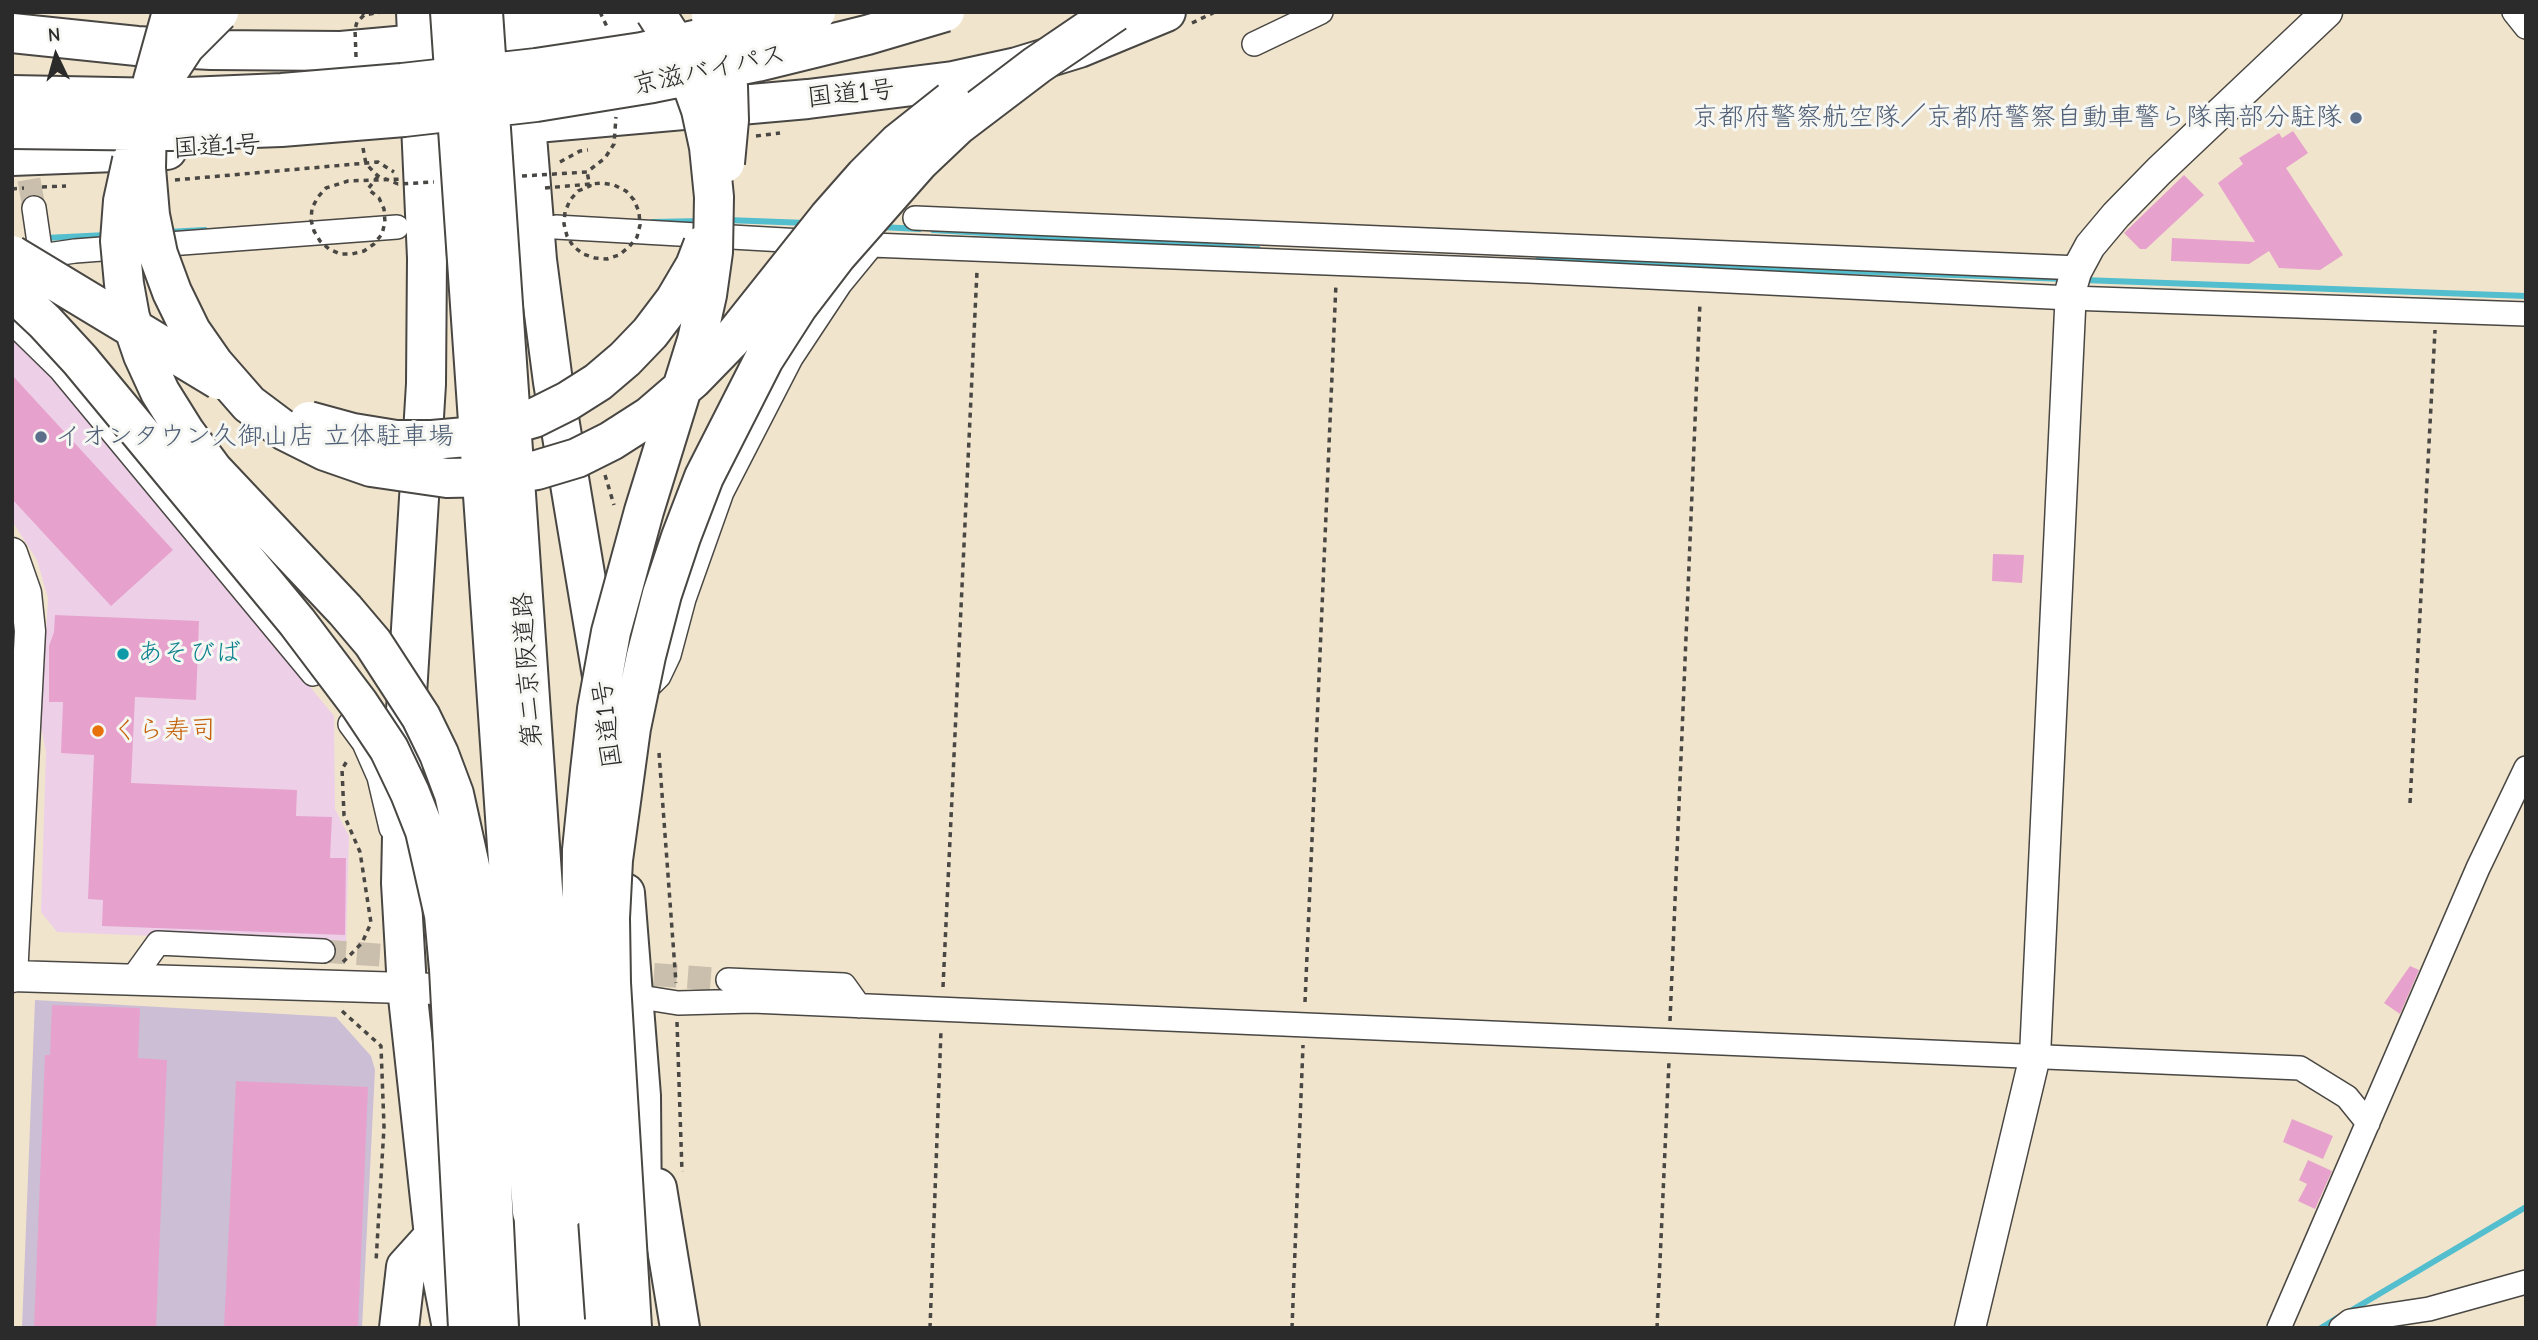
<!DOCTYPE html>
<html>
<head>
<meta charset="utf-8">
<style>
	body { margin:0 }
	#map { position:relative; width:2538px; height:1340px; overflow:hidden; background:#f1e4cc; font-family:"Comic Neue",sans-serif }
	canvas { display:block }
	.frame { position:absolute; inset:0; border:14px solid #2b2b2b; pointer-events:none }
	.north { position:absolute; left:21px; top:21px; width:70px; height:70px; -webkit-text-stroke:5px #f6f6f2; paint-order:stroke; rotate:355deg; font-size:19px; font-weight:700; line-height:28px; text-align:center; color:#2b2b2b }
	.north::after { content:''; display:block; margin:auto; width:24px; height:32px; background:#2b2b2b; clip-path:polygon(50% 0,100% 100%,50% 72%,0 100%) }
</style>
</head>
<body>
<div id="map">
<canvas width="2538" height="1340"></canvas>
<div class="frame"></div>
<div class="north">N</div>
</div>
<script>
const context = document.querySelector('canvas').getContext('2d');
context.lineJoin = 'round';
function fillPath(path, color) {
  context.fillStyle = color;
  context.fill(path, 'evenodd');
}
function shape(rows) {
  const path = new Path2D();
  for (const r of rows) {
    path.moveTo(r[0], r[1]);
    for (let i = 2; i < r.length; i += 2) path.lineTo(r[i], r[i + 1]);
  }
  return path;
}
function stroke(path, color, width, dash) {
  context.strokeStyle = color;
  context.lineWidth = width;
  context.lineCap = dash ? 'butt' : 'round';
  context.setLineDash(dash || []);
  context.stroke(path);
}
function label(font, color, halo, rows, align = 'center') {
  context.font = font + ' "Comic Neue","Klee One",sans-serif';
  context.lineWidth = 6;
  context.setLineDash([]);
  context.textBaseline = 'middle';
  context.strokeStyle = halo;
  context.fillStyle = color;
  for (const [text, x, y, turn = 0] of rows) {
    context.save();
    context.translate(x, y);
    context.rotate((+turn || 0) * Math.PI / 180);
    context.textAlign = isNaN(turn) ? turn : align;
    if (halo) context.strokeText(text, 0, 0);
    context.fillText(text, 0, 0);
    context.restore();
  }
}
const built = shape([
	[12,336,88,415,334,716,335,809,349,836,346,944,57,932,41,912,46,752,41,726,48,598,37,560,12,521]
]);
const industrial = shape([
	[35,1000,336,1017,371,1056,375,1070,362,1328,22,1328]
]);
const stream = shape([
	[727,220,807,223],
	[653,222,702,221],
	[881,227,919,229],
	[933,230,1258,249],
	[167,232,205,230],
	[45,238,107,235],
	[1538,260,2066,279],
	[2083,280,2526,296],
	[2347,1313,2526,1207],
	[2321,1328,2337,1318]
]);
const building = shape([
	[2293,131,2308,153,2286,168,2343,255,2320,270,2279,268,2269,251,2249,264,2171,261,2172,238,2255,242,2218,183,2243,164,2239,158,2279,133,2282,138],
	[2184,175,2204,195,2146,249,2140,249,2124,233],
	[12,375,173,550,111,606,12,499],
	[1993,554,2024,555,2022,583,1992,581],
	[55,615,199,621,196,700,135,697,131,783,297,790,296,816,332,817,330,858,346,858,345,935,102,926,103,900,88,899,94,755,61,753,63,702,49,702,49,646,54,632],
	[2410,966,2419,970,2400,1014,2384,1003],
	[52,1005,140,1008,138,1058,167,1060,156,1328,34,1328,45,1055,50,1055],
	[236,1081,368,1087,358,1328,224,1328],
	[2292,1119,2333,1136,2323,1159,2283,1142],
	[2308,1160,2332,1171,2315,1209,2298,1201,2307,1184,2299,1180]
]);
const minorTunnel = shape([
	[23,146,34,208],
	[323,951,460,961],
	[620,972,728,980]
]);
const path = shape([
	[362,12,364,15],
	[1192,23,1215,12],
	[756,136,780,133],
	[560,162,580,151,588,150],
	[175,180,378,162,394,172],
	[42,187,66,186],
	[12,189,24,188],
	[605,475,614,505],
	[659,753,676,983],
	[2410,803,2435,330],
	[343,962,362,943,371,923,360,852,344,815,342,769,347,761],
	[943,987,977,271],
	[1305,1002,1336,283],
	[342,1011,381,1046,384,1127,376,1262],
	[1670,1021,1700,302],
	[677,1022,682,1172],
	[930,1328,941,1030],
	[1292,1328,1303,1045],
	[1657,1328,1669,1061]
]);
const minor = shape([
	[2514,12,2526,27],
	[1254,44,1321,12],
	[34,208,41,256],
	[915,218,2079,268],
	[556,227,872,245,1529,271,2070,298,2526,314],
	[21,265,41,256,75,251,397,227],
	[12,322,60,369,313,674],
	[645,690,659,676,669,655,684,599,722,492,791,358,840,284,872,245],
	[350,724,364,743,379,777,391,828],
	[132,979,158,943,323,951],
	[728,980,844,985,859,1006],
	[634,996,678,1003,752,1001,2300,1068,2347,1097,2368,1123],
	[2279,1328,2478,868,2526,768],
	[2341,1328,2350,1321,2429,1309,2526,1282]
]);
const tertiary = shape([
	[12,553,26,593,30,631,12,977],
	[12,976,470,990],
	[1970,1328,2035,1056,2071,289,2076,272,2090,246,2116,215,2159,171,2327,12]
]);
const trunk = shape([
	[416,12,427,258,426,384,404,743,401,883,407,988,434,1236,452,1328],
	[517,12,537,260,553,382,602,676],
	[12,33,137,46,211,50,341,51,518,35,576,27,653,12],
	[502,126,808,99,953,81,1017,67,1079,48,1166,12],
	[12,156,167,150],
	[625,893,641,1096,642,1227],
	[657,1188,680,1328],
	[399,1328,406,1267,434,1236]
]);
const motorway = shape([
	[565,1210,573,1328],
	[532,1212,539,1328]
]);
const pathBridge = shape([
	[600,12,608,29],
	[356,57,355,29,357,22,364,15,382,12],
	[363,148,366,164,378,176,398,184,434,182],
	[378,176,368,189,379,198,384,209,385,222,382,234,374,244,364,251,352,254,340,254,329,249,320,241,314,231,311,220,312,208,318,197,326,188,348,181,404,179],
	[522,176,587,172,605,158,614,144,616,117],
	[545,188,602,183,614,185,626,191,634,200,639,212,640,225,637,237,629,247,619,255,607,259,595,258,583,254,573,246,567,236,564,224,565,212,570,200,578,191,590,186,587,172]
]);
const motorwayBridge = shape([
	[172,12,153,80,147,123,146,168,150,215,158,254,172,292,191,331,214,364,249,404,285,431,325,451,371,467,447,478,495,477,537,470,577,458,611,441,650,416,693,379,731,340,828,218,865,176,898,143,951,101],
	[450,12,532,1212],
	[483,12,565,1210],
	[711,17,722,53,728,86,729,120,725,163],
	[162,81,185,46,219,12],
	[12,95,164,98,282,93,402,83,536,68,642,52,816,12],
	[12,129,171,131,281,127,404,117,536,102,653,83,757,62,867,35,945,12],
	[132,160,123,201,120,241,124,284,130,317,143,355,160,392,185,432,213,470,345,610,373,643,421,717,439,754,454,794,474,884,480,936,499,1328],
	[12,255,219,380],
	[12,291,45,322,80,360,297,622,359,704,389,749,410,793,425,831,444,915,449,969,468,1328],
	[309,421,353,433,396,440,432,440,466,437,534,418,568,401,598,382,625,359,650,333,675,300,695,266,703,245],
	[605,1318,581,979,582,850,590,771,597,709,611,632,644,511,697,340,707,295,713,252,714,197,709,147,701,110,680,51,655,12],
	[632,1328,611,983,610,918,613,860,631,728,646,656,662,594,681,537,704,477,764,359,798,306,837,255,919,162,958,125,1037,65,1115,12]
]);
const markers = [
	[2356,118,7,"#5c6f8a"],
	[41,437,7,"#5c6f8a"],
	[123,654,7,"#0f9aa8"],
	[98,731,7,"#e8710a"]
];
const streetNames = [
	["京滋バイパス",709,70,-12],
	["国道1号",851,94,-6],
	["国道1号",217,147,-3],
	["第二京阪道路",528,670,-94],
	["国道1号",608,724,-97]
];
const serviceNames = [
	["京都府警察航空隊／京都府警察自動車警ら隊南部分駐隊",2342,118],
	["イオンタウン久御山店 立体駐車場",55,437,"left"]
];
const cultureNames = [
	["あそびば",137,654]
];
const foodNames = [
	["くら寿司",112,731]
];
fillPath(built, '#edd0e8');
fillPath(industrial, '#ccbed4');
stroke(stream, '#53bece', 6);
fillPath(building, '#e6a2cd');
stroke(minorTunnel, '#c9bfac', 23, [23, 11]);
stroke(minor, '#494743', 26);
stroke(tertiary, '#494743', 33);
stroke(trunk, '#494743', 42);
stroke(motorway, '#494743', 42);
stroke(path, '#494743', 3.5, [5, 5]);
stroke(minor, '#fff', 23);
stroke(tertiary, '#fff', 30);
stroke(trunk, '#fff', 38);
stroke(motorway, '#fff', 38);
stroke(motorwayBridge, '#494743', 42, []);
stroke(pathBridge, '#494743', 3.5, [5, 5]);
stroke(motorwayBridge, '#fff', 38);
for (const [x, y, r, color] of markers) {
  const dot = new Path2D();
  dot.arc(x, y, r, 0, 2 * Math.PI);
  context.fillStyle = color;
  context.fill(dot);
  stroke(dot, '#f6f6f2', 2.5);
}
label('26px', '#2b2b2b', '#f6f6f2', streetNames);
label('26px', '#4e5e75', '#f6f6f2', serviceNames, 'right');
label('26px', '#0d838f', '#f6f6f2', cultureNames, 'left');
label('26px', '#c56008', '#f6f6f2', foodNames, 'left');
</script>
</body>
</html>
